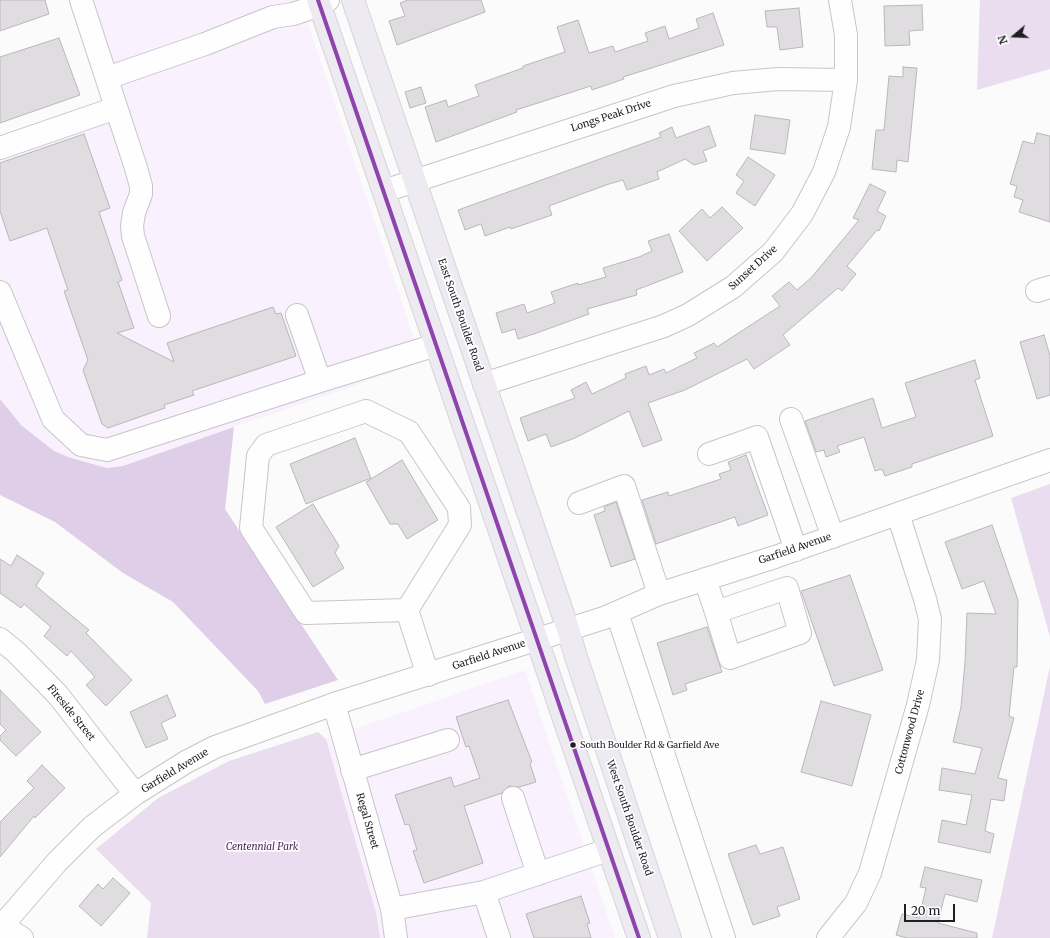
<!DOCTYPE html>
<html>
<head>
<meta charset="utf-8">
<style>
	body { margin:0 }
	#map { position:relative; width:1050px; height:938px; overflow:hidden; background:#fcfbfc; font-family:Merriweather,serif }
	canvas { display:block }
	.north { position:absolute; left:994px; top:16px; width:40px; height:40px; -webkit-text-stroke:3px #fff; paint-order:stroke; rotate:251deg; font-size:11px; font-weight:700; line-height:16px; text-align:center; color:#211e23 }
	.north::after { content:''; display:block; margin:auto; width:14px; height:18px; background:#211e23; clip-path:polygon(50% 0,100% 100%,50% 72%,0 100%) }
	.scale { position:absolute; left:904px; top:904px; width:51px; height:18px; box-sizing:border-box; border:2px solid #211e23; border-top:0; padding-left:5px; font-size:12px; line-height:14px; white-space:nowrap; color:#211e23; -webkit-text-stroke:3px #fff; paint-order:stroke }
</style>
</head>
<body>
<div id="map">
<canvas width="1050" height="938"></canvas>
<div class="north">N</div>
<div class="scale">20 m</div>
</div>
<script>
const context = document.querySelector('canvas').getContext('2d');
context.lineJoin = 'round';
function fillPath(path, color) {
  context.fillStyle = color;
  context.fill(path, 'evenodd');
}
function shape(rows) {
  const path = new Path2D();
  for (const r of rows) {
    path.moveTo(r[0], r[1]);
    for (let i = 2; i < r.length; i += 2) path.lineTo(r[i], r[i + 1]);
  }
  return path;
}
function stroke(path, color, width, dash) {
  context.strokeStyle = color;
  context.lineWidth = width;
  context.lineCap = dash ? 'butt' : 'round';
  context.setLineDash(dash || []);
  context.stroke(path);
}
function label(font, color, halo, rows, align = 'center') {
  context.font = font + ' Merriweather,serif';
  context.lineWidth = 3.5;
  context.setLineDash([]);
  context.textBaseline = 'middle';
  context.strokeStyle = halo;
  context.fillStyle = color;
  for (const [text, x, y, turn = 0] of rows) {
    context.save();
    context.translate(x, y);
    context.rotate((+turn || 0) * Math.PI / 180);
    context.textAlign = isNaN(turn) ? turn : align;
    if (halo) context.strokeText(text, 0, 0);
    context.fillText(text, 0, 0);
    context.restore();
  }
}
const built = shape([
	[73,0,300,0,422,362,123,466,107,468,71,458,54,451,21,425,0,399,0,136,107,101],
	[525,670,615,938,380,938,376,912,326,739]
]);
const green = shape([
	[980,0,1050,0,1050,69,977,90],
	[1050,484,1050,637,1011,498],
	[1050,666,1050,938,992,938],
	[318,732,326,739,376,912,380,938,147,938,151,903,96,849,158,798,229,761]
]);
const forest = shape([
	[0,399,21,425,54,451,71,458,107,468,123,466,234,427,225,509,338,680,265,704,258,691,173,602,123,573,55,522,0,495]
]);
const building = shape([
	[0,0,45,0,49,14,0,31,0,0],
	[408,0,481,0,485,12,397,45,389,21,405,16,400,3,408,0],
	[922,5,923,30,909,31,910,45,885,46,884,6,922,5],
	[799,8,803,47,780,50,777,27,767,27,765,11,799,8],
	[713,13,724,45,623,77,624,79,592,90,591,86,516,110,517,112,436,142,425,107,446,100,448,107,479,96,475,85,523,68,523,66,565,52,557,27,578,20,589,53,613,46,615,52,648,41,645,33,665,26,669,39,699,28,696,19,713,13],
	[59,38,80,95,0,123,0,57,59,38],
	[903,67,917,68,908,162,897,160,896,172,872,169,876,130,884,130,889,76,903,77,903,67],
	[421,87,426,103,410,108,405,92,421,87],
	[755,115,790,120,785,154,750,149,755,115],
	[709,126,716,146,703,151,707,161,694,165,685,159,657,172,659,179,627,190,623,180,609,184,549,206,552,215,511,229,510,227,485,236,481,224,465,230,458,210,661,137,659,133,672,127,676,138,709,126],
	[1037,133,1050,136,1050,222,1019,212,1023,200,1014,197,1017,186,1010,184,1023,141,1034,144,1037,133],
	[84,134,110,208,99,212,122,280,118,282,134,328,117,333,174,362,167,343,273,307,276,314,281,313,296,356,192,391,194,395,164,405,165,408,108,428,102,424,83,370,88,360,64,291,68,290,47,228,10,241,0,211,0,163,84,134],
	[748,157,775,175,755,206,736,193,744,181,736,175,748,157],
	[870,184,886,192,877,211,886,216,879,231,877,230,847,266,856,274,842,291,838,288,783,335,790,345,754,369,747,359,685,390,648,403,662,440,643,447,629,411,575,438,551,447,546,434,528,441,520,418,575,398,571,390,586,382,592,394,626,378,625,374,646,366,649,375,664,369,666,373,697,358,694,353,714,343,717,347,780,306,772,296,789,282,797,290,811,278,859,220,853,218,870,184],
	[722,207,743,228,707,261,679,231,702,209,710,218,722,207],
	[669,234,683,272,636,290,637,295,587,309,589,314,534,334,518,339,515,329,502,333,496,313,524,304,527,313,555,303,551,292,578,283,578,285,606,277,603,268,639,257,652,251,648,241,669,234],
	[1044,335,1050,356,1050,395,1037,399,1020,342,1044,335],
	[975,360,980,378,975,380,993,436,912,464,912,467,885,476,882,469,875,471,864,437,837,446,840,452,826,457,824,450,816,452,805,421,873,398,882,428,916,417,905,383,975,360],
	[355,438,371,478,306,504,290,464,355,438],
	[746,455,768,515,738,526,735,517,656,544,642,500,668,492,669,496,721,479,719,474,731,470,728,462,746,455],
	[402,460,438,520,407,539,398,524,390,524,366,482,402,460],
	[616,502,635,559,611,567,594,515,605,511,604,507,616,502],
	[313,504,339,546,335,553,344,568,313,587,276,527,313,504],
	[992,525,1018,600,1017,667,1014,667,1009,716,1014,718,998,778,1007,780,1004,801,991,799,985,831,994,834,990,853,938,842,942,820,966,825,972,795,939,790,942,768,975,774,982,748,953,742,961,707,965,662,967,613,996,614,984,581,962,589,945,542,992,525],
	[17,555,44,573,36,586,89,630,86,633,132,680,106,706,86,685,95,677,71,651,67,656,44,636,51,627,24,604,21,608,0,593,0,559,11,566,17,555],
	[850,575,883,670,834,686,801,591,850,575],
	[707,627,722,672,685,684,687,690,673,695,657,643,707,627],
	[0,690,41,732,16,756,0,740,0,736,6,730,0,724,0,690],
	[167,695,176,716,161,723,168,739,146,748,130,712,167,695],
	[508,700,532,762,530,764,536,782,519,787,509,786,502,793,464,806,483,863,424,883,413,851,417,850,409,824,405,825,395,795,451,777,454,787,480,778,469,746,466,747,456,717,508,700],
	[821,701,871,715,852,786,801,772,821,701],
	[42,765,65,788,35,818,34,816,0,857,0,822,34,788,27,781,42,765],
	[756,845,760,854,783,847,800,899,777,907,780,916,753,925,728,854,756,845],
	[925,867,982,880,977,902,945,894,938,923,977,933,977,938,907,938,896,935,902,914,919,918,926,888,920,887,925,867],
	[113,878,130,893,101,926,79,906,98,884,103,889,113,878],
	[581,896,590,923,587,924,591,938,534,938,526,914,581,896]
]);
const minor = shape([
	[81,0,136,168,141,186,141,194,134,213,132,226,133,236,159,316],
	[107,78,205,44,273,17,293,14,320,5,328,0],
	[0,148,116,108],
	[384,191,674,96,733,83,778,79,846,80],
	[1037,291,1050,287],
	[0,292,53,419,81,445,107,450,320,381,297,315],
	[320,381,436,345],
	[484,384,664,326,688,315,733,287,773,252,802,214,824,172,839,127,846,80,846,35,840,0],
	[791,419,833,537],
	[709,454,757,437,796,550],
	[579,503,624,486,659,594],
	[705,579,716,612,730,658,800,633,787,588,716,612],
	[407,610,306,613,251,528,258,456,266,445,366,411,409,432,459,508,460,525,407,610,428,675],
	[617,613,724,938],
	[0,639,16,652,58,695,135,794],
	[334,704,392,909,396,938],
	[352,770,448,740],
	[513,798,538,874],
	[484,892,608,850],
	[392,909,484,892,499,938],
	[0,924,22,938],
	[0,928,57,862,92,827,135,794,186,762,215,747,334,704,604,618,659,594,775,557,1050,460],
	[828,938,856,903,870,873,918,705,928,660,930,619,925,599,898,514]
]);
const major = shape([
	[318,0,639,938],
	[353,0,568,629,576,657,670,938]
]);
const bus1 = shape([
	[318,0,639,938]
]);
const markers = [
	[573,745,3.5,"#211e23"]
];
const busNames = [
	["South Boulder Rd & Garfield Ave",580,745]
];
const streetNames = [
	["Longs Peak Drive",611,116,-18],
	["Sunset Drive",753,268,-42],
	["East South Boulder Road",460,315,71],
	["Garfield Avenue",795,549,-19],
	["Garfield Avenue",489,655,-18],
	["Fireside Street",71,713,51],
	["Cottonwood Drive",910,732,-75],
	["Garfield Avenue",175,771,-31],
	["West South Boulder Road",629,818,71],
	["Regal Street",367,821,74]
];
const parkNames = [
	["Centennial Park",262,847]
];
fillPath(built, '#f9f1fe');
fillPath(green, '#eaddf0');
fillPath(forest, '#decee7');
fillPath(building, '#dfdde0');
stroke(building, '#b9b7ba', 1);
stroke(minor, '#c7c5c8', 24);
stroke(major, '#d6d5d7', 24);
stroke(minor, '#fffeff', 22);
stroke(major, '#eeeaf1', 22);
stroke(bus1, '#8e44ad', 4);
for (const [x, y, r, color] of markers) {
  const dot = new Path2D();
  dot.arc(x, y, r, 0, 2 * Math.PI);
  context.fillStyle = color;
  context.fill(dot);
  stroke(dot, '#fff', 1.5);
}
label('9px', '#211e23', '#fff', busNames, 'left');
label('10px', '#211e23', '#fff', streetNames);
label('italic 10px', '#4b275d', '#fff', parkNames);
</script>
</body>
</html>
